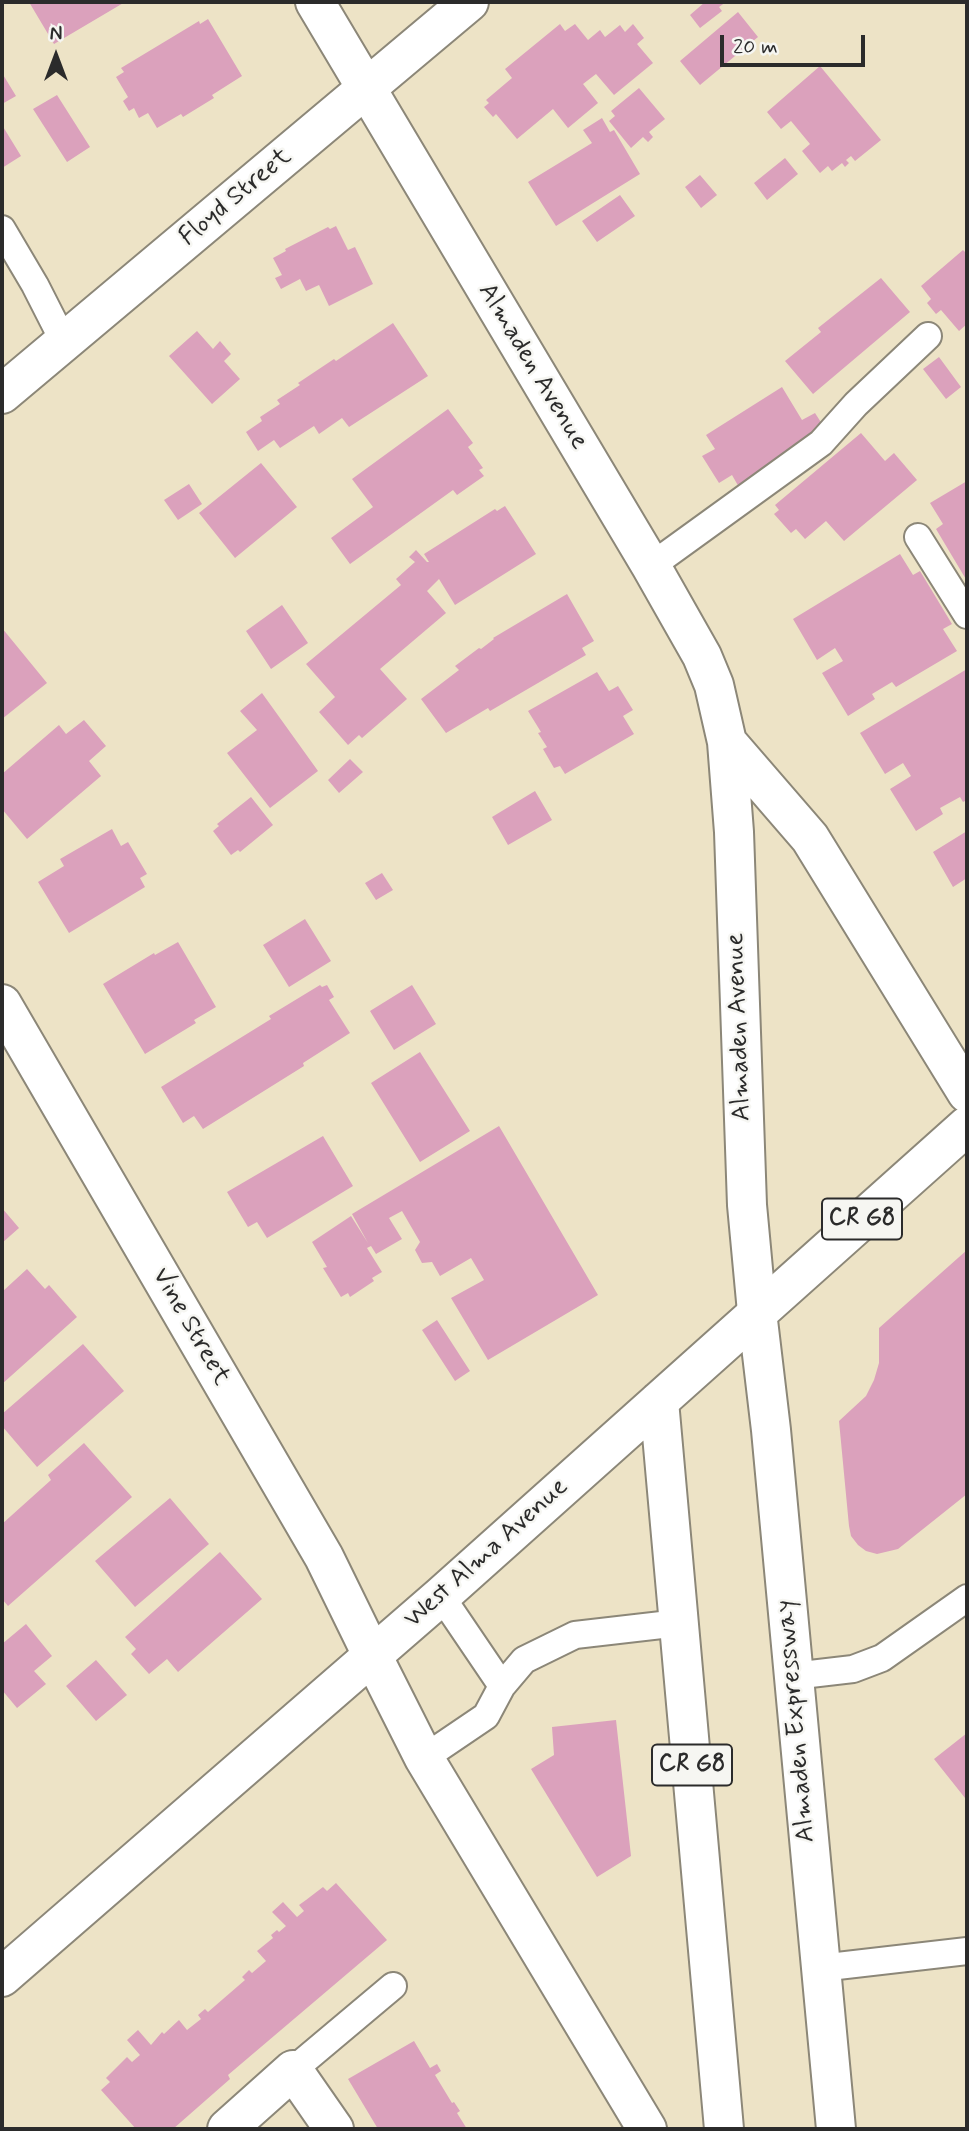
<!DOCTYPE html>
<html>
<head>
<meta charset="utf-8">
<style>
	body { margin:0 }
	#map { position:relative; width:969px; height:2131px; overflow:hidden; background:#ede3c6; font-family:Mynerve,sans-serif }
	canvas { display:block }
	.frame { position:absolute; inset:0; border:4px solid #2b2b2b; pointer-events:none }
	.north { position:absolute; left:21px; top:21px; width:70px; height:70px; -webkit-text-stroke:5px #f6f6f2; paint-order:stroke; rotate:0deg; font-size:19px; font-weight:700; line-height:28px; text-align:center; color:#2b2b2b }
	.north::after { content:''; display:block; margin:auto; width:24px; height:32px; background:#2b2b2b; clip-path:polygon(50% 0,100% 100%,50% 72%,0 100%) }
	.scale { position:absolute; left:720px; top:35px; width:145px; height:32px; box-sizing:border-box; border:4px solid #2b2b2b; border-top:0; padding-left:9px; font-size:21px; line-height:24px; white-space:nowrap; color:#2b2b2b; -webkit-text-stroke:5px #f6f6f2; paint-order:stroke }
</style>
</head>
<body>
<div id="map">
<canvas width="969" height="2131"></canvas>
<div class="frame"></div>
<div class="north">N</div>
<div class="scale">20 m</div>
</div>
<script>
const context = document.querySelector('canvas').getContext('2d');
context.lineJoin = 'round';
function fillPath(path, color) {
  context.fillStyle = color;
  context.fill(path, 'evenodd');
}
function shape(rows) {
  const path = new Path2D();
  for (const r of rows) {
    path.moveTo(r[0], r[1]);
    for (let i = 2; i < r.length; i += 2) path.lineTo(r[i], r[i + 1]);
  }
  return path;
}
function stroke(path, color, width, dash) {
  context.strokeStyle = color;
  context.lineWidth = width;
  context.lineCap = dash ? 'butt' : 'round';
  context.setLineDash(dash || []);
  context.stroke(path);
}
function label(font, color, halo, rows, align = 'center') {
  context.font = font + ' Mynerve,sans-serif';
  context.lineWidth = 5;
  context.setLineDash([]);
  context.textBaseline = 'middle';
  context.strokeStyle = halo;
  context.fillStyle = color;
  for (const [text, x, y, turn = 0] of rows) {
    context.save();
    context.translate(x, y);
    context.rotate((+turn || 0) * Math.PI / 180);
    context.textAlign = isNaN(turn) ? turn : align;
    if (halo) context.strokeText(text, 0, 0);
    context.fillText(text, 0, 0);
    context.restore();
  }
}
const building = shape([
	[29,2,125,2,54,44],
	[705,2,726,2,719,7,722,11,700,28,690,15],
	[738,12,758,37,700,85,680,61],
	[208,19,242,76,212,95,214,98,183,117,181,114,157,128,148,113,139,118,134,108,129,111,123,101,128,97,116,77,124,72,121,68,199,21,200,24],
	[560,24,565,31,575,24,588,40,600,30,605,37,620,25,625,32,633,24,644,38,637,44,653,63,614,95,596,74,583,84,598,103,568,128,553,109,517,139,496,114,493,117,484,107,489,103,486,100,512,78,505,69],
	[820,66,881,140,855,161,851,156,846,160,849,163,845,167,842,163,832,171,828,166,820,173,802,151,810,144,791,121,781,129,767,112],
	[2,73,16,96,2,104],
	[639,88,665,119,649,132,653,137,648,142,643,137,631,148,609,121,615,116,611,111],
	[57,95,90,147,67,162,33,109],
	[602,118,610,132,614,130,640,174,556,226,528,182,592,143,583,130],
	[2,125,21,156,2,168],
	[785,158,798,174,767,200,754,183],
	[700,175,717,195,701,208,685,187],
	[620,195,635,216,597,242,582,221],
	[336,226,348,250,355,247,373,284,329,306,319,285,306,291,300,279,281,289,275,278,282,275,273,258,286,251,285,249,328,227,330,229],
	[963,250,967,254,967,324,959,331,941,310,936,314,927,303,931,299,921,286],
	[881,278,910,312,813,394,785,361,821,332,818,328],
	[393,323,428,376,349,427,342,418,319,434,314,426,280,448,274,440,258,451,246,432,262,421,260,417,280,404,277,400,300,385,298,383,334,359,336,361],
	[197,331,213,349,220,341,231,354,224,361,240,379,212,404,169,356],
	[939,357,961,387,946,399,923,369],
	[782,387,802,420,815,413,824,427,740,489,732,475,719,483,702,456,715,449,706,435],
	[448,409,473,443,468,447,483,468,479,470,484,476,457,495,453,490,350,564,331,538,373,507,352,479],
	[861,433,885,461,894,453,917,480,844,541,826,521,805,539,796,529,791,533,774,514,779,510,775,505],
	[261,463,297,507,235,558,199,513],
	[967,481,967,581,936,529,943,524,930,503],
	[189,484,202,504,178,520,164,500],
	[505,506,536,554,455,605,439,579,427,591,446,613,380,669,407,699,362,738,359,735,348,745,319,712,335,697,306,664,401,585,396,579,415,562,409,557,416,550,427,562,429,562,424,554,495,509,497,511],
	[900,554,913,575,920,571,952,624,943,629,957,651,896,687,892,682,872,694,875,699,848,716,822,673,843,661,835,648,817,660,793,619],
	[567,594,594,641,582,648,586,655,490,711,488,708,446,733,421,699,459,670,455,666,479,648,481,649,494,639,493,638],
	[282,605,308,643,271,669,246,631],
	[2,628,47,683,2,719],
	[967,669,967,800,963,802,960,797,940,808,943,814,916,831,890,789,911,776,903,763,885,774,860,733],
	[597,672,609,691,618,686,633,710,623,716,634,734,565,774,560,766,554,768,543,749,547,747,538,733,541,732,528,711],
	[262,693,318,771,270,808,227,753,257,730,240,711],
	[84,720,106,746,89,761,101,776,27,839,2,809,2,774,59,725,66,734],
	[350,759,363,772,339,793,328,780],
	[535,791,552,820,508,845,492,817],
	[251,797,273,825,240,852,238,850,231,855,213,831,219,826,217,824],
	[112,829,121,846,128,842,147,874,140,878,145,887,69,933,38,882,64,866,60,859],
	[967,831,967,878,953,887,933,852],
	[382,873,393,890,376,900,365,883],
	[305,919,331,961,289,987,263,945],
	[178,942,216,1007,194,1020,196,1023,145,1054,103,984,154,953,155,955],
	[320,985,322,987,327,985,334,997,329,1000,350,1033,303,1063,304,1066,203,1129,194,1116,183,1123,161,1087,271,1019,269,1016],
	[412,985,436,1024,394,1050,370,1011],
	[420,1052,470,1131,420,1162,371,1083],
	[499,1126,598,1295,488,1360,451,1298,484,1280,471,1258,440,1276,432,1262,422,1263,415,1250,420,1242,402,1211,389,1218,402,1239,376,1254,371,1246,367,1248,382,1272,372,1278,374,1281,350,1297,348,1293,341,1297,323,1268,327,1267,312,1242,351,1216,368,1243,352,1214],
	[323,1136,353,1186,267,1238,257,1222,248,1227,227,1192],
	[2,1208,19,1228,2,1243],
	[967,1250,967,1494,898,1549,877,1554,866,1551,858,1545,851,1536,849,1526,839,1421,866,1396,874,1380,879,1363,879,1328],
	[27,1269,45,1289,49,1285,77,1317,2,1384,2,1292],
	[437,1320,470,1371,455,1381,422,1330],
	[83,1344,124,1391,37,1467,2,1426,2,1414],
	[84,1443,132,1497,8,1606,2,1599,2,1524,51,1480,48,1475],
	[170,1498,209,1544,135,1607,95,1561],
	[220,1552,262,1599,178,1672,167,1659,149,1674,131,1654,136,1649,125,1637],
	[26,1624,52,1656,34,1671,46,1684,17,1708,2,1690,2,1644],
	[96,1660,127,1695,96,1721,66,1686],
	[616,1720,631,1856,597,1877,531,1769,554,1755,552,1727],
	[967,1733,967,1796,965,1798,934,1759],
	[336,1883,387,1940,228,2075,230,2079,173,2129,136,2129,101,2090,110,2082,106,2078,127,2057,132,2062,140,2055,127,2040,138,2030,151,2045,162,2032,164,2034,179,2020,187,2030,201,2019,198,2015,205,2009,208,2012,245,1980,242,1977,249,1970,252,1973,266,1961,257,1951,273,1938,271,1935,277,1930,279,1932,286,1926,272,1912,283,1902,297,1917,304,1911,299,1905,306,1900,323,1887,327,1891],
	[414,2041,430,2068,437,2064,441,2071,435,2075,452,2103,454,2102,460,2111,457,2113,467,2129,378,2129,348,2079]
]);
const lane = shape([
	[2,229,35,285,64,342],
	[918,537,967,615],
	[651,566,821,443,856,404,928,336],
	[441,1596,502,1686],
	[793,1676,853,1669,882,1658,967,1598],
	[424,1758,486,1716,502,1686,524,1660,575,1635,679,1623],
	[820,1968,967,1951],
	[293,2070,393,1986]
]);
const street = shape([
	[2,394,469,2],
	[227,2129,293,2070,334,2129]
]);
const secondary = shape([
	[315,2,651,566,702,656,714,685,727,742,734,832,747,1205,757,1312],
	[727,742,810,838,967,1093],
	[2,1004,324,1557,372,1655]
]);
const primary = shape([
	[757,1312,771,1430,836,2129],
	[659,1401,724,2129],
	[372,1655,424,1758,647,2129],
	[2,1977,441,1596,967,1126]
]);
const shields = [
	[862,1219,80],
	[692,1765,80]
];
const shieldNames = [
	["CR G8",862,1219],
	["CR G8",692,1765]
];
const streetNames = [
	["Floyd Street",236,198,-40],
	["Almaden Avenue",532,367,59],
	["Almaden Avenue",740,1027,-92],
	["Vine Street",190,1327,60],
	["West Alma Avenue",487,1554,-42],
	["Almaden Expressway",797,1721,-95]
];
fillPath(building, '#dba1bc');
stroke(lane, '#8c8778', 30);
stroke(street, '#8c8778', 42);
stroke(secondary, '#8c8778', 42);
stroke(primary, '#8c8778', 42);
stroke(lane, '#fff', 26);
stroke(street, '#fff', 38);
stroke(secondary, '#fff', 38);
stroke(primary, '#fff', 38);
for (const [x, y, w] of shields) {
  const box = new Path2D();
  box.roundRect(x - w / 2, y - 20.5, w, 41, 5);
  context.fillStyle = '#f6f6f2';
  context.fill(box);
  stroke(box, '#2b2b2b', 2);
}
label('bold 24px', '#2b2b2b', null, shieldNames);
label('26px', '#2b2b2b', '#f6f6f2', streetNames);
</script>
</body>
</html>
